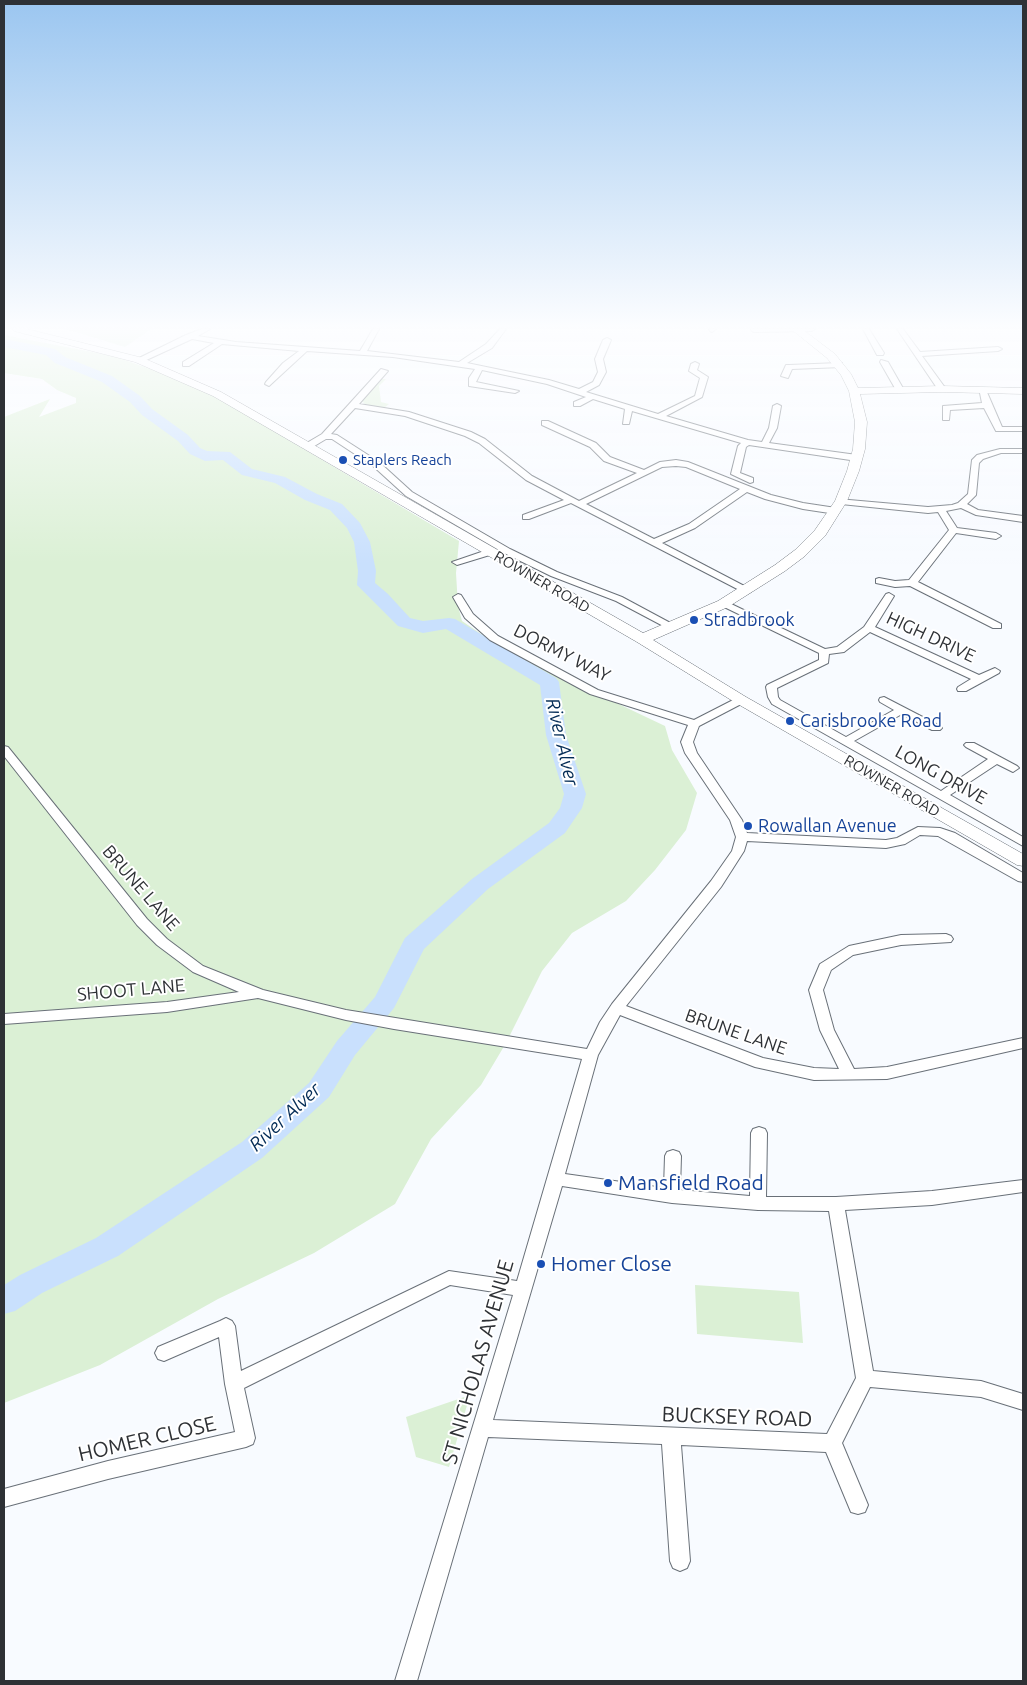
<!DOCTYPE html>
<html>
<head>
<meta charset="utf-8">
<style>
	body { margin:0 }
	#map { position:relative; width:1027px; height:1685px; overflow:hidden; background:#f8fbff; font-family:Ubuntu,sans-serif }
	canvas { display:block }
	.frame { position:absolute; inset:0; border:5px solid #2e3135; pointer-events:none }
</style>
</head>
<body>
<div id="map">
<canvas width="1027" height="1685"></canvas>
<div class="frame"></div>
</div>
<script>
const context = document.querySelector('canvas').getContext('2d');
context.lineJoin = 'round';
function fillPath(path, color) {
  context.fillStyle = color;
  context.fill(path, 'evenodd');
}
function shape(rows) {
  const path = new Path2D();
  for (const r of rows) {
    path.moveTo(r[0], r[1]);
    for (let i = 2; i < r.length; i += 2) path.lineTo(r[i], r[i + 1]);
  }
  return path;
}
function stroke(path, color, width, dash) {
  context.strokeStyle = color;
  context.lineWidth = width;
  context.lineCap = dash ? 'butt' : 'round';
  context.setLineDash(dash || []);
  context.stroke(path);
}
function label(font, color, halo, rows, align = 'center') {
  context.font = font + ' Ubuntu,sans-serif';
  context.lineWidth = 4;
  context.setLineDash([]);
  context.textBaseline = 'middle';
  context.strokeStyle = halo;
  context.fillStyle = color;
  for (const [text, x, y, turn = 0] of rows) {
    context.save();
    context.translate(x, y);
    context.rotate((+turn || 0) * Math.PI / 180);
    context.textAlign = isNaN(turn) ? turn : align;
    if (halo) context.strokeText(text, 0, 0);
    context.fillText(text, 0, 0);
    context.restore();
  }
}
const green = shape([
	[66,329,151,329,125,347],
	[4,335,113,356,194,384,459,541,456,573,458,606,462,621,490,640,547,670,665,726,672,750,697,793,686,830,655,870,626,901,572,933,542,971,506,1043,481,1085,431,1139,395,1204,314,1253,218,1299,100,1365,4,1403,4,417,50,399,39,417,76,403,76,398,57,390,42,379,4,373],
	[381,379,386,379,379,386,381,402,389,404,384,408,365,404,362,401],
	[695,1285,799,1292,803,1343,697,1334],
	[470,1395,449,1467,416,1457,406,1417]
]);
const river = shape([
	[4,339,55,349,65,357,112,376,140,396,152,409,188,435,200,448,207,451,230,452,252,469,285,477,317,494,342,504,360,523,370,542,376,571,375,583,388,594,410,618,423,621,449,618,455,619,556,678,559,682,566,735,586,794,582,808,565,833,488,889,424,949,394,1008,355,1055,329,1097,262,1158,118,1256,42,1293,15,1311,4,1314,4,1285,20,1275,96,1238,242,1142,309,1083,337,1041,375,997,405,938,472,879,549,823,560,808,564,794,546,735,540,685,446,629,423,633,398,626,357,585,358,571,354,542,347,528,330,510,305,500,275,483,242,475,223,460,205,461,190,454,178,441,142,415,130,402,102,382,55,363,46,355,4,347,4,339]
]);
const street = shape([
	[202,329,210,329,198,336,236,342,360,351,373,329,379,329,367,351,459,362,486,344,500,329,506,329,492,348,467,363,549,380,579,389,593,382,598,372,595,359,603,340,607,338,611,340,603,359,606,372,599,385,586,392,658,414,695,396,700,378,689,371,691,364,695,362,699,364,697,370,708,377,702,397,666,416,748,440,762,442,769,428,773,406,777,404,781,406,777,428,769,443,857,455,861,458,857,461,749,445,746,447,740,473,753,478,753,482,750,483,731,474,738,446,741,443,632,411,629,424,623,424,625,409,593,399,580,406,574,406,574,402,586,397,547,384,482,370,476,382,519,391,515,393,469,386,469,378,475,369,393,357,307,351,269,386,265,384,266,382,283,363,299,351,222,344,189,366,183,366,183,362,214,343,192,339,142,362,135,360,186,335,202,329],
	[709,329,716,329,712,332,710,331,709,329],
	[751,329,815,329,812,331,754,332,752,331,751,329],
	[863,329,869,329,884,353,883,355,877,355,863,329],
	[897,329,903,329,920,352,998,347,1002,349,998,351,922,356,946,389,942,391,939,391,897,329],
	[881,360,888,362,904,390,903,392,896,390,880,362,881,360],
	[839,363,842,363,842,367,792,369,788,378,781,376,786,365,789,365,839,363],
	[381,369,388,371,359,404,409,412,471,432,485,439,532,476,579,501,637,473,604,461,590,447,542,425,542,421,548,421,596,443,610,457,644,470,660,462,676,460,688,462,771,495,803,503,836,508,840,511,836,514,803,509,765,499,747,492,695,528,662,543,750,589,752,591,747,594,571,503,529,519,523,519,523,515,564,500,526,480,479,443,465,436,405,416,355,408,331,434,337,435,379,462,412,492,510,549,557,572,622,597,676,626,671,629,667,628,616,601,551,576,504,553,406,496,373,466,332,439,326,439,311,448,305,448,305,444,322,434,381,369],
	[676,466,686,467,740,489,689,524,654,539,586,504,662,467,676,466],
	[979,388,986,390,1002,427,1023,427,1023,431,996,431,984,408,950,410,949,420,943,420,943,406,982,403,979,388],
	[1000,449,1023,449,1023,453,1001,453,983,459,979,463,976,495,967,504,978,510,1023,516,1023,522,976,515,961,508,946,511,957,528,996,533,1001,536,996,539,956,533,918,582,1001,624,1001,628,993,628,910,586,895,587,876,583,876,579,879,578,895,581,909,580,949,530,938,512,928,513,841,504,838,503,838,499,928,507,952,505,958,503,968,494,972,460,977,455,1000,449],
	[490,549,495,552,493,554,457,565,452,562,490,549],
	[889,593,894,596,875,627,979,675,995,668,1000,671,999,673,966,691,958,691,957,689,958,687,971,679,870,632,844,652,829,654,828,663,777,688,778,697,780,700,846,737,894,710,880,702,879,700,880,698,884,697,940,726,942,728,940,730,932,730,902,714,854,741,941,791,988,759,966,747,964,745,966,743,974,743,1017,766,1019,768,1013,772,997,764,950,795,1023,837,1023,846,772,704,768,697,766,687,767,685,819,660,819,653,718,604,723,601,727,602,825,649,837,647,864,627,886,594,889,593],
	[458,594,461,595,473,614,498,636,598,690,694,720,737,698,745,698,746,700,745,702,699,726,693,742,697,753,742,820,747,833,886,840,897,838,918,827,940,828,955,833,1023,873,1023,882,1018,881,938,836,920,835,905,844,886,848,747,841,744,851,721,887,626,1006,763,1058,814,1068,839,1069,820,1030,809,990,820,964,849,946,901,935,946,934,951,936,953,939,951,942,901,945,853,955,831,970,823,990,834,1030,854,1069,887,1067,1023,1038,1023,1048,887,1079,814,1080,755,1067,620,1015,598,1055,565,1174,664,1188,665,1156,667,1152,673,1150,679,1152,681,1156,680,1190,750,1196,751,1133,753,1129,759,1127,765,1129,767,1133,766,1197,836,1197,932,1191,1023,1180,1023,1192,932,1205,845,1210,873,1371,981,1381,1023,1394,1023,1410,981,1397,870,1387,842,1443,868,1505,865,1512,858,1514,851,1512,826,1452,681,1445,690,1561,687,1568,680,1571,673,1568,670,1561,662,1444,488,1437,417,1681,395,1681,513,1295,450,1285,244,1388,255,1438,253,1444,246,1447,108,1479,4,1507,4,1489,108,1461,235,1432,225,1384,219,1337,164,1361,158,1359,155,1353,158,1347,220,1321,226,1318,232,1321,235,1326,241,1371,449,1271,517,1281,582,1059,394,1029,346,1020,258,998,167,1012,4,1024,4,1014,167,1002,239,992,193,972,157,945,137,925,4,756,4,746,8,747,147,919,167,939,203,966,263,990,346,1010,587,1049,600,1022,612,1004,711,881,732,851,736,837,730,820,685,753,681,742,688,725,590,694,490,640,465,618,453,597,458,594],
	[562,1186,672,1203,758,1210,829,1211,856,1378,827,1434,493,1420,562,1186]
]);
const secondary = shape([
	[12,329,27,329,143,358,221,392,643,633,718,601,775,565,795,550,815,530,835,501,847,471,853,449,855,422,849,391,841,375,827,358,791,329,802,329,835,354,851,374,858,388,942,386,1023,388,1023,394,942,392,860,394,867,422,865,449,859,471,847,501,825,536,805,556,785,571,728,607,653,640,746,697,1023,854,1023,866,1017,865,736,703,637,642,213,396,135,362,14,331,12,329]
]);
const markers = [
	[343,460,5,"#1a4fb4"],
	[694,620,5,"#1a4fb4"],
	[790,721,5,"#1a4fb4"],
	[748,826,5,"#1a4fb4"],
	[608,1183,5,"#1a4fb4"],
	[541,1264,5,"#1a4fb4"]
];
const farTransitnames = [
	["Staplers Reach",353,460]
];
const farStreetnames = [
	["ROWNER ROAD",542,582,30],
	["ROWNER ROAD",892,786,30]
];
const transitNames = [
	["Stradbrook",704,620],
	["Carisbrooke Road",800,721],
	["Rowallan Avenue",758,826]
];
const streetNames = [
	["HIGH DRIVE",931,637,25],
	["DORMY WAY",562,653,27],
	["LONG DRIVE",941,775,29],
	["BRUNE LANE",141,888,49],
	["SHOOT LANE",131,990,-5],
	["BRUNE LANE",736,1032,19]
];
const waterNames = [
	["River Alver",562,742,77],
	["River Alver",285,1117,-43]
];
const nearTransitnames = [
	["Mansfield Road",618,1183],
	["Homer Close",551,1264]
];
const nearStreetnames = [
	["ST NICHOLAS AVENUE",478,1362,-74],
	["BUCKSEY ROAD",737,1417,2],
	["HOMER CLOSE",147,1439,-13]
];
fillPath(green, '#dbf0d5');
fillPath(river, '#c9e0fd');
stroke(street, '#697078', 2);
stroke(secondary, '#697078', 1);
fillPath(street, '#fff');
fillPath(secondary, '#fff');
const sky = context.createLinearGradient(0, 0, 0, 564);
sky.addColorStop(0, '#9bc6f0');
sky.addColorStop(0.58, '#fcfdff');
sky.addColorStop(1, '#fcfdff00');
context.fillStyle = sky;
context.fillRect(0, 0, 1027, 564);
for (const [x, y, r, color] of markers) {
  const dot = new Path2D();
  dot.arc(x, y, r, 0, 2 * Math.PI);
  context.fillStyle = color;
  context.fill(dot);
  stroke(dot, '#fff', 2);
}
label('15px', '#164399', '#fff', farTransitnames, 'left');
label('15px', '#2e3135', '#fff', farStreetnames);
label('18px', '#164399', '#fff', transitNames, 'left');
label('18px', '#2e3135', '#fff', streetNames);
label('italic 19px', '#042c56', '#fff', waterNames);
label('21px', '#164399', '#fff', nearTransitnames, 'left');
label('21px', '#2e3135', '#fff', nearStreetnames);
</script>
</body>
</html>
